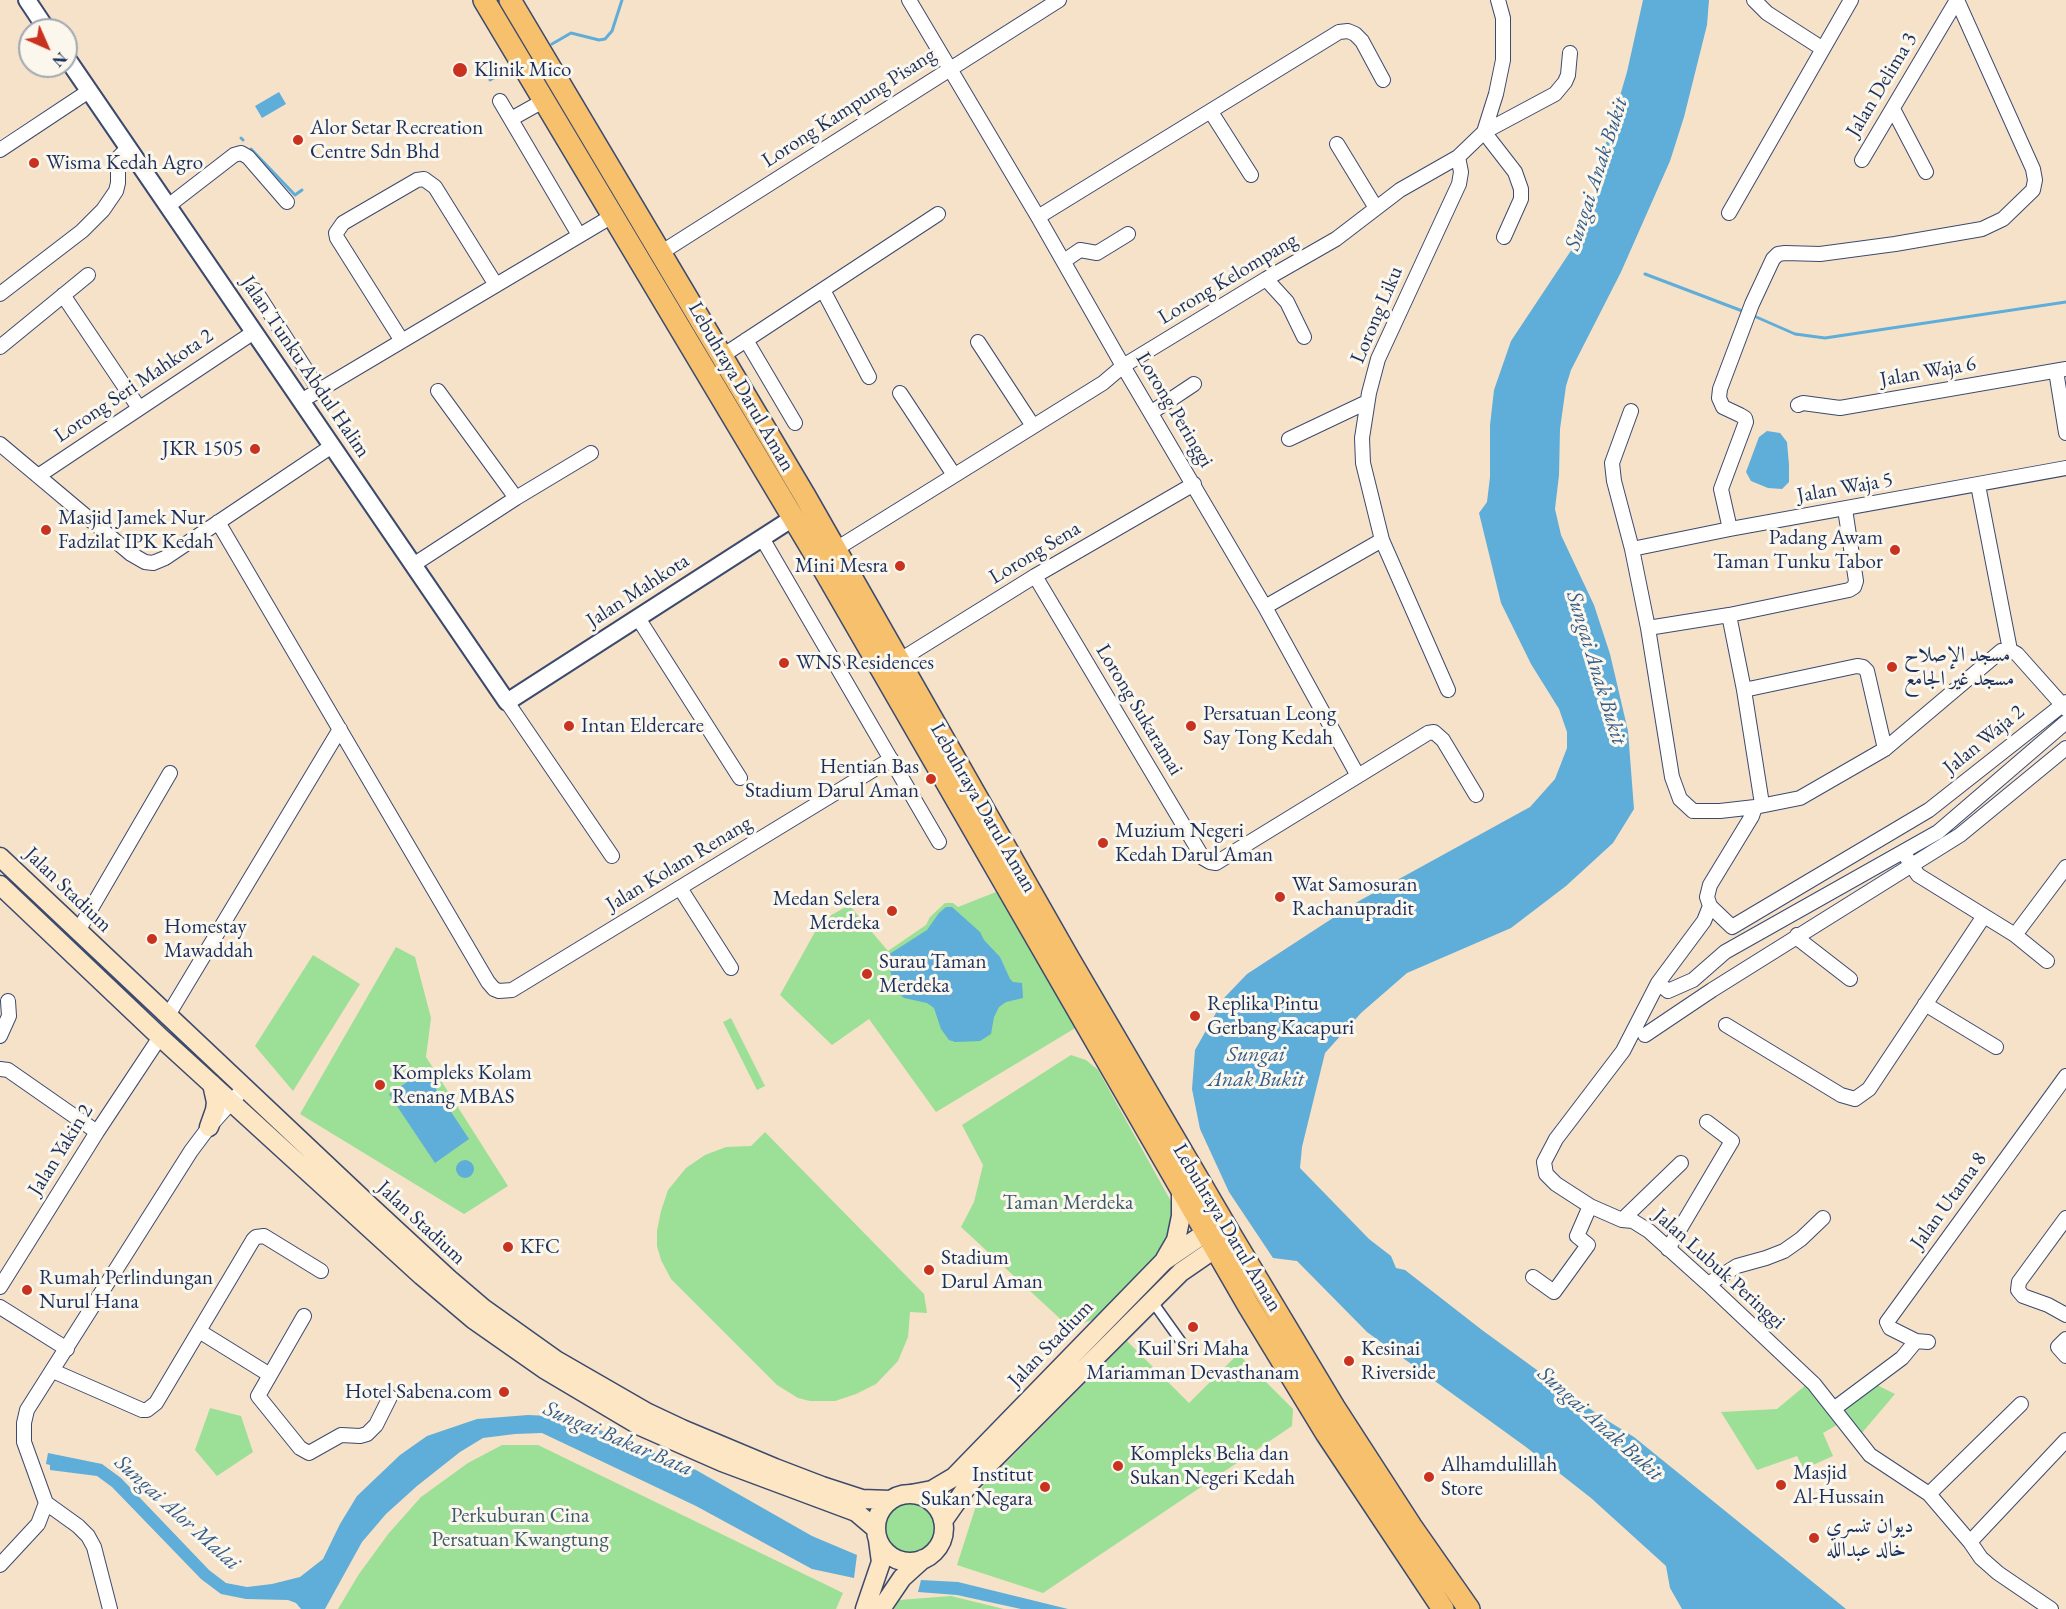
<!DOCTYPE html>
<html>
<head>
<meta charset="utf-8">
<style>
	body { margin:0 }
	#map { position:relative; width:2066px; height:1609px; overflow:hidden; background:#f6e2c9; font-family:"EB Garamond",serif }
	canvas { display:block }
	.north { position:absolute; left:18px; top:18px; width:60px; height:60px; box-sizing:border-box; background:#fbf7ec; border:2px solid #a1a7b3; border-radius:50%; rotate:135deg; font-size:16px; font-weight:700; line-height:24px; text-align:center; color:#1b2f5e }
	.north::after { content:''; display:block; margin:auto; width:21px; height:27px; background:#c8321e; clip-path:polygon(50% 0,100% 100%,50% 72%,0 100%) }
</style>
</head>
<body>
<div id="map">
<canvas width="2066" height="1609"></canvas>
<div class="north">N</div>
</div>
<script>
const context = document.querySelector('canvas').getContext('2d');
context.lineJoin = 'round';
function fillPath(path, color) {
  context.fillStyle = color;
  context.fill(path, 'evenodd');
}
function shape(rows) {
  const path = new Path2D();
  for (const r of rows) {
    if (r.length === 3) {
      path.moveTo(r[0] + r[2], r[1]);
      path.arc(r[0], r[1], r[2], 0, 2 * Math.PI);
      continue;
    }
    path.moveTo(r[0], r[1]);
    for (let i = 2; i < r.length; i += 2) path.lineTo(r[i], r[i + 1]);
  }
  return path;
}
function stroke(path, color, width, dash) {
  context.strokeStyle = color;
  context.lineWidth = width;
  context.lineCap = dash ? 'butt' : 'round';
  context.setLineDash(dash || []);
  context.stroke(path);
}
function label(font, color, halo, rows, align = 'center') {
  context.font = font + ' "EB Garamond",Amiri,serif';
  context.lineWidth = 6;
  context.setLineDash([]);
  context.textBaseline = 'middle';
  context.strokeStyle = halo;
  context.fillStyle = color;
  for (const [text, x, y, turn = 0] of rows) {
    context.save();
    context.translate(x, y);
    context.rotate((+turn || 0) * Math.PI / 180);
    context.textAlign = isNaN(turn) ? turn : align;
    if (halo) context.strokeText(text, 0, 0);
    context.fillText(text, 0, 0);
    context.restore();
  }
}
const green = shape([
	[996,892,1077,1027,936,1112,869,1019,832,1045,780,995,821,921,849,905,888,951,926,925,930,917,945,903,953,903,958,907],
	[396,947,415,957,431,1018,426,1057,508,1186,464,1214,300,1114],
	[313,955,360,984,293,1091,255,1046],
	[731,1018,765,1086,757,1090,723,1022],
	[1071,1055,1086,1060,1098,1070,1173,1205,1172,1220,1164,1252,1106,1316,1069,1327,961,1227,974,1202,983,1165,962,1125],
	[765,1132,924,1294,927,1313,910,1312,908,1337,898,1361,876,1384,856,1394,835,1401,810,1401,798,1398,777,1385,671,1279,661,1260,657,1246,657,1231,661,1211,668,1190,686,1168,705,1155,726,1147,751,1146],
	[1127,1341,1189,1403,1238,1354,1293,1409,1292,1426,1043,1593,957,1565,982,1487],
	[1873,1383,1895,1394,1861,1434,1838,1407],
	[1807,1384,1842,1422,1823,1433,1833,1456,1804,1469,1797,1456,1757,1470,1721,1412,1777,1409],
	[210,1408,241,1416,253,1452,217,1476,195,1450],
	[502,1445,538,1445,843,1593,836,1609,338,1609,359,1574,389,1533,421,1497,468,1463],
	[910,1528,29],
	[951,1596,1004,1609,894,1609,899,1600]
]);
const water = shape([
	[1643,0,1709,0,1707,25,1684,117,1670,161,1621,272,1571,370,1566,386,1560,429,1559,475,1555,509,1561,535,1594,605,1610,654,1628,731,1634,809,1613,843,1566,886,1511,928,1407,973,1361,1013,1325,1053,1302,1147,1300,1168,1369,1239,1391,1256,1396,1268,1405,1270,1482,1330,1600,1416,1634,1437,1846,1609,1682,1609,1670,1588,1666,1566,1591,1498,1526,1447,1367,1332,1297,1261,1273,1258,1229,1192,1200,1129,1192,1089,1195,1050,1225,997,1247,974,1359,901,1530,807,1555,779,1567,748,1567,732,1559,709,1531,664,1501,603,1479,513,1487,502,1490,477,1490,425,1494,390,1511,341,1576,243,1588,220,1597,193,1604,150,1627,72],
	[279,92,286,104,262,118,255,106],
	[1767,431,1780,433,1787,442,1789,465,1789,482,1782,489,1768,488,1751,481,1746,472,1759,437],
	[946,907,952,907,980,932,984,940,1000,957,1010,979,1013,982,1022,983,1023,998,1006,1002,999,1007,994,1017,991,1034,980,1041,955,1042,949,1040,941,1029,934,1008,927,1003,904,998,894,989,889,964,885,963,888,953,891,953,927,930,939,913],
	[424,1071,469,1139,435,1163,389,1094],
	[465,1169,9],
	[528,1415,551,1416,583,1423,696,1470,812,1536,857,1555,854,1578,812,1569,696,1506,542,1433,515,1434,483,1438,460,1452,417,1486,386,1514,362,1542,325,1609,301,1609,296,1603,288,1600,246,1599,221,1594,201,1579,112,1487,97,1476,50,1470,50,1465,46,1464,48,1453,102,1464,121,1478,209,1570,226,1583,247,1587,272,1584,300,1577,323,1559,340,1524,357,1496,400,1455,427,1436,477,1419],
	[921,1580,958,1582,1068,1609,1021,1609,957,1595,918,1592]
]);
const stream = shape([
	[552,44,571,33,599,40,605,39,612,31,622,0],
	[490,80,511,68],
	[241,138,243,140],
	[251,149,295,195,302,190],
	[1645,274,1745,312],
	[1754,316,1795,334,1825,338,2066,302]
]);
const pedestrian = shape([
	[1152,1301,1182,1343]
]);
const minor = shape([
	[909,0,1038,217,1123,366,1265,607,1358,776],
	[1754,0,1767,13,1823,49],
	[500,101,579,235],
	[1893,109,1926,172],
	[1211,112,1251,175],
	[511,119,545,100],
	[1484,132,1496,94,1503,60,1503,18,1498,0],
	[1484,132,1515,172,1521,189,1521,199,1504,237],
	[1337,144,1376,208],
	[0,150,89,91],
	[1862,160,1957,0],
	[168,206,234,155,241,153,248,157,287,202],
	[1729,213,1851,0],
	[1038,217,1339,32,1348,31,1355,34,1362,41,1383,80],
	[662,252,1059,0],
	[1064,261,1080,250,1097,253,1128,234],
	[1266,279,1287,302,1304,337],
	[255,290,319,390],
	[823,290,869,377],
	[0,294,82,231,103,210,116,191,118,183,118,158,128,148],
	[63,295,139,408],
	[746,340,795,423],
	[402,341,337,238,336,233,343,223,417,180,424,179,435,187,496,285],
	[978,342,1033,426],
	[0,347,88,275],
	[722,356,938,214],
	[2056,371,2066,433],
	[438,391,516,498],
	[900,393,954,475],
	[301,401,614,215],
	[1798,405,1803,403,1840,408,2066,369],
	[1631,411,1612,463,1614,481,1632,549,1648,628,1672,777,1680,799,1693,811,1720,811,1755,807,1800,798,1885,749,2001,651,2010,650],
	[1152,412,1194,384],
	[1289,439,1367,402],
	[0,444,131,554,145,562,153,563,165,558,332,446],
	[38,476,254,332],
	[1978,485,2010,650],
	[218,522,488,982,494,989,499,991,512,990,891,759],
	[1730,529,1721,489,1746,422,1745,418,1740,415,1723,407,1719,398,1720,389,1752,304,1773,259,1778,254,1785,253,1820,254,1895,244,1982,229,2003,219,2033,190,2035,180,2033,169,1957,0],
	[762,538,939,842],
	[1382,540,1448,690],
	[836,549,1103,383,1123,366,1266,279,1336,239,1400,190,1458,157,1484,132,1555,94,1565,82,1568,75,1570,53],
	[1632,549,1730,529,2066,468],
	[413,565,516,498,591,453],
	[1035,576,1203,858,1210,862,1216,863,1428,733,1434,732,1443,740,1476,795],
	[1265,607,1382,540,1363,463,1362,438,1369,393,1378,359,1459,184,1461,172,1458,157],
	[1729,615,1744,690,1762,804],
	[638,618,740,778],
	[1648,628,1729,615,1849,590,1854,587,1856,581,1845,509],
	[2010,650,2017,654,2066,709],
	[900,660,1035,576,1194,484],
	[1744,690,1857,666,1863,667,1867,671,1885,749],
	[507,702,612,856],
	[1755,807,1752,816,1710,885,1707,897,1710,906,1732,927,1929,810,2066,702],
	[1907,858,1918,875,2015,935,2047,961],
	[680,888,731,968],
	[1710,906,1704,921,1658,983,1623,1051,1556,1139,1544,1162,1546,1174,1556,1184,1590,1206,1622,1220,1633,1221,1649,1231,1708,1284,1814,1384,1870,1455,1929,1494,1970,1542,1981,1558,1998,1573,2051,1609],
	[78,931,170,773],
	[1797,935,1801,941,1850,979],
	[2015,935,2066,867],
	[1658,983,1668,991,1693,980,1725,952,1938,832,2066,722],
	[1925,1004,1996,1047],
	[167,1017,340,729],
	[1726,1025,1841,1095,1855,1099,1869,1089,1984,916],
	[1645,1035,1712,990,1960,835,2066,748],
	[0,1036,9,1016,8,1001],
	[0,1069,8,1070,97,1132],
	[2066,1218,2019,1282,2018,1290,2023,1296,2048,1305,2066,1315],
	[1622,1220,1681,1163],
	[1668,1249,1732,1141,1707,1122],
	[1533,1277,1554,1292,1588,1245,1577,1236,1590,1206],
	[1708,1284,1737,1266,1766,1258,1784,1251,1801,1239,1823,1218],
	[0,1287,97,1132,160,1037],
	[0,1307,67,1349],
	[304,1316,258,1396,300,1448,309,1453,341,1435,360,1436,367,1434,376,1425,390,1397],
	[199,1331,270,1375],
	[2066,1339,2058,1347,2066,1356],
	[1928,1342,1916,1341,1890,1328,1887,1322,2066,1076],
	[53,1371,142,1410,147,1410,156,1403,253,1240,256,1237,264,1236,321,1271],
	[1835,1408,1902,1358,1916,1341],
	[1929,1494,2021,1404],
	[1970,1542,2066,1440],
	[0,1565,38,1524,46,1503],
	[110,1609,94,1547,88,1536,78,1526,46,1503,24,1442,24,1423,27,1410,191,1151,209,1127,244,1088]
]);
const tertiary = shape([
	[27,0,47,30],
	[66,57,507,702,793,518]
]);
const secondary = shape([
	[0,857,370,1206,449,1279,483,1308,556,1360,648,1413,682,1429,775,1468,822,1486,862,1499,890,1500],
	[0,885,160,1037,422,1276,474,1320,544,1369,640,1426,722,1462,856,1512,876,1529],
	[209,1127,215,1110,216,1102,212,1084],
	[1165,1259,1176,1240,1181,1216,1181,1190],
	[911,1494,932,1490,954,1477,1164,1261,1217,1225],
	[910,1528,34],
	[943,1521,969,1484,1181,1272,1226,1241],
	[865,1609,881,1562,878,1540],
	[881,1609,902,1578,923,1559]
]);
const primary = shape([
	[484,0,819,561,1248,1305,1326,1433,1443,1609],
	[510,0,805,496,1069,959,1232,1237,1334,1407,1411,1526,1469,1609]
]);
const markers = [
	[460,70,8,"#c8321e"],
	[298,140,6,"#c8321e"],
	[34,163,6,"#c8321e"],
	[255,449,6,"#c8321e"],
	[46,530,6,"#c8321e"],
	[1895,550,6,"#c8321e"],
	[900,566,6,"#c8321e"],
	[784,663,6,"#c8321e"],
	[1892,667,6,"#c8321e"],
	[569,726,6,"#c8321e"],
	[1191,726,6,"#c8321e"],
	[931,779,6,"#c8321e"],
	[1103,843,6,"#c8321e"],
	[1280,897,6,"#c8321e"],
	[892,911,6,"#c8321e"],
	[152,939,6,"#c8321e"],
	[867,974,6,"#c8321e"],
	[1195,1016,6,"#c8321e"],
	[380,1085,6,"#c8321e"],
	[508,1247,6,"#c8321e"],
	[929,1270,6,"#c8321e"],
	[27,1290,6,"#c8321e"],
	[1193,1327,6,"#c8321e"],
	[1349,1361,6,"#c8321e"],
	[504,1392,6,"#c8321e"],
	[1118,1466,6,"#c8321e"],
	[1429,1477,6,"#c8321e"],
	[1781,1485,6,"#c8321e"],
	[1045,1487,6,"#c8321e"],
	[1814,1538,6,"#c8321e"]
];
const poiNames = [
	["Klinik Mico",474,70],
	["Alor Setar Recreation",310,128],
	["Centre Sdn Bhd",310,152],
	["Wisma Kedah Agro",46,163],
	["JKR 1505",243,449,"right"],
	["Masjid Jamek Nur",58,518],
	["Fadzilat IPK Kedah",58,542],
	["Padang Awam",1883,538,"right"],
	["Taman Tunku Tabor",1883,562,"right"],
	["Mini Mesra",888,566,"right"],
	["مسجد الإصلاح",1904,655],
	["مسجد غير الجامع",1904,679],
	["WNS Residences",796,663],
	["Persatuan Leong",1203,714],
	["Say Tong Kedah",1203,738],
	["Intan Eldercare",581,726],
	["Hentian Bas",919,767,"right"],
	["Stadium Darul Aman",919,791,"right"],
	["Muzium Negeri",1115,831],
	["Kedah Darul Aman",1115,855],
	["Wat Samosuran",1292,885],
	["Rachanupradit",1292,909],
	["Medan Selera",880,899,"right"],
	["Merdeka",880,923,"right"],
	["Homestay",164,927],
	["Mawaddah",164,951],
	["Surau Taman",879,962],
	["Merdeka",879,986],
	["Replika Pintu",1207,1004],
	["Gerbang Kacapuri",1207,1028],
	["Kompleks Kolam",392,1073],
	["Renang MBAS",392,1097],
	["KFC",520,1247],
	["Stadium",941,1258],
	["Darul Aman",941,1282],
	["Rumah Perlindungan",39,1278],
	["Nurul Hana",39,1302],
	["Kuil Sri Maha",1193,1349,"center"],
	["Mariamman Devasthanam",1193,1373,"center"],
	["Kesinai",1361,1349],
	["Riverside",1361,1373],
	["Hotel Sabena.com",492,1392,"right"],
	["Kompleks Belia dan",1130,1454],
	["Sukan Negeri Kedah",1130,1478],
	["Alhamdulillah",1441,1465],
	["Store",1441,1489],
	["Masjid",1793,1473],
	["Al-Hussain",1793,1497],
	["Institut",1033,1475,"right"],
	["Sukan Negara",1033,1499,"right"],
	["دیوان تنسري",1826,1526],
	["خالد عبدالله",1826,1550]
];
const streetNames = [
	["Jalan Delima 3",1882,85,-59],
	["Lorong Kampung Pisang",849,108,-33],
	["Lorong Kelompang",1228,279,-31],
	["Lorong Liku",1377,315,-67],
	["Jalan Tunku Abdul Halim",305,367,56],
	["Jalan Waja 6",1928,372,-10],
	["Lorong Seri Mahkota 2",134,386,-34],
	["Lebuhraya Darul Aman",741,387,60],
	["Lorong Peringgi",1174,410,59],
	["Jalan Waja 5",1845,488,-10],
	["Lorong Sena",1035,553,-31],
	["Jalan Mahkota",638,591,-33],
	["Lorong Sukaramai",1139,710,59],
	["Jalan Waja 2",1984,740,-39],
	["Lebuhraya Darul Aman",983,808,60],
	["Jalan Kolam Renang",679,864,-31],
	["Jalan Stadium",68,890,44],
	["Jalan Yakin 2",61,1150,-58],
	["Jalan Utama 8",1949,1201,-54],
	["Jalan Stadium",421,1223,43],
	["Lebuhraya Darul Aman",1227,1228,59],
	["Jalan Lubuk Peringgi",1719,1269,42],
	["Jalan Stadium",1051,1344,-46]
];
const parkNames = [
	["Taman Merdeka",1068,1203],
	["Perkuburan Cina",520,1516],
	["Persatuan Kwangtung",520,1540]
];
const waterNames = [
	["Sungai Anak Bukit",1597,174,-72],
	["Sungai Anak Bukit",1596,668,73],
	["Sungai",1256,1055],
	["Anak Bukit",1256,1080],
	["Sungai Anak Bukit",1600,1424,42],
	["Sungai Bakar Bata",618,1439,23],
	["Sungai Alor Malai",177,1513,42]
];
fillPath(green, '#9cdf96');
fillPath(water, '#5fadd9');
stroke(stream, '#5fadd9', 3);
stroke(pedestrian, '#3c4a6e', 12);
stroke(minor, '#3c4a6e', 16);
stroke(tertiary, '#3c4a6e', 20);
stroke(secondary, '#3c4a6e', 21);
stroke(primary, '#3c4a6e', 24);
stroke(pedestrian, '#fff', 9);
stroke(minor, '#fff', 14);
stroke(tertiary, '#fff', 16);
stroke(secondary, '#fce6c4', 18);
stroke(primary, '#f7c06c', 21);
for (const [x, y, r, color] of markers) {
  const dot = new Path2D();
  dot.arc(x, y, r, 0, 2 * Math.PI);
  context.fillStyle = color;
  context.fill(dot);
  stroke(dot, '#fbf7ec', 2);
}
label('21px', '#1b2f5e', '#fbf7ec', poiNames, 'left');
label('21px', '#1b2f5e', '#fbf7ec', streetNames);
label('21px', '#3b5b6c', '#fbf7ec', parkNames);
label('italic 22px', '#335b89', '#fbf7ec', waterNames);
</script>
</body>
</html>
